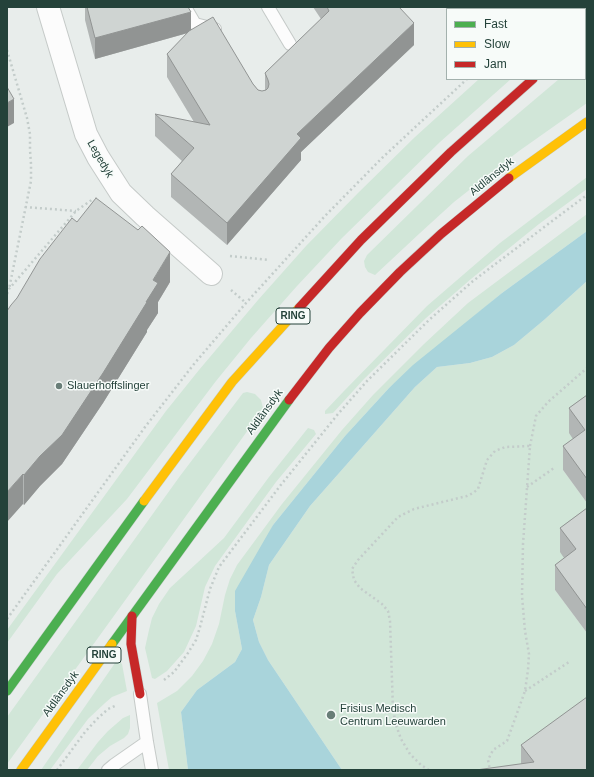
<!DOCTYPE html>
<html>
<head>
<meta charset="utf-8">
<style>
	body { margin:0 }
	#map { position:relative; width:594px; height:777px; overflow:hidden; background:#e8edeb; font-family:Helvetica,sans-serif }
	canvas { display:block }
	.frame { position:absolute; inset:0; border:8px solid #24423a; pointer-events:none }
	.legend { position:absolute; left:446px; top:8px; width:140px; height:72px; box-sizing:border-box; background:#f7fbf9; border:1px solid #a3b1ad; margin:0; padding:5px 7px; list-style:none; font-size:12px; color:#24423a }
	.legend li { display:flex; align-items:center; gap:8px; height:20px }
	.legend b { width:20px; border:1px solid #a3b1ad }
</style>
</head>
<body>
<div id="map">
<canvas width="594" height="777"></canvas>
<div class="frame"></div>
<ul class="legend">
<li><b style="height:5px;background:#4caf50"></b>Fast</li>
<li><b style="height:5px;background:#ffc107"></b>Slow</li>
<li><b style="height:5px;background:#c62828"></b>Jam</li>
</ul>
</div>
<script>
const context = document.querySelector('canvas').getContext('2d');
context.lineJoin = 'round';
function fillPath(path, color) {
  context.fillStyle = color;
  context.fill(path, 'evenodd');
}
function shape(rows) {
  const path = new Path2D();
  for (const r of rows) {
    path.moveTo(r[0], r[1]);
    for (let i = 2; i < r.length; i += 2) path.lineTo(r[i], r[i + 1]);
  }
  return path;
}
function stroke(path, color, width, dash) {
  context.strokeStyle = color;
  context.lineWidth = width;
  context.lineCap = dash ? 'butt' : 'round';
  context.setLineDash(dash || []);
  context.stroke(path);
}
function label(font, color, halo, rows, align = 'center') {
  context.font = font + ' Helvetica,sans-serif';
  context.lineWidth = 3;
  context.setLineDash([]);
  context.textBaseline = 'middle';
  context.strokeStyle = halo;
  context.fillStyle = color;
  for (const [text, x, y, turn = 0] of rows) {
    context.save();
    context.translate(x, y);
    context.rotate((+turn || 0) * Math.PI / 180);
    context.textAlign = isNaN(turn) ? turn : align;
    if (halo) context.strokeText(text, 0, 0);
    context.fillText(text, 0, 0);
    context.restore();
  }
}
const green = shape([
	[587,56,587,103,519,151,454,202,420,233,375,275,368,272,365,267,364,261,367,255,468,156,559,79,585,79,585,57],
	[479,79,511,79,440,142,392,189,342,238,297,286,251,338,216,381,127,499,57,574,7,643,7,630,166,411,199,370,258,300,306,246,358,193,415,137],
	[587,177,587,189,539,224,471,279,426,318,364,379,333,413,325,414,325,411,344,391,427,306,500,243],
	[587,214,587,231,502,293,389,388,345,436,273,525,235,611,242,649,235,662,197,690,181,712,188,770,169,770,157,703,177,691,192,676,203,661,212,644,219,624,225,595,230,579,237,565,282,504,342,430,373,395,424,344,468,303],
	[587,281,587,419,585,454,563,470,587,503,587,532,576,574,555,590,587,633,587,721,522,770,342,770,268,660,259,642,253,620,261,597,269,565,310,506,415,387,437,367,470,363,492,357,514,345,544,320],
	[247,392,255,394,261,400,263,408,261,412,7,764,7,717,180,476,243,393],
	[308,428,314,430,316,434,276,482,215,566,205,587,196,626,184,652,167,671,155,679,152,678,145,648,149,630,152,618,159,604,170,588,224,538,269,477],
	[120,662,122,664,127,691,112,697,105,703,88,719,50,770,41,770,115,663],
	[130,715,130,728,128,734,124,738,110,746,98,756,87,770,77,770,98,742,108,731,123,718]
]);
const water = shape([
	[587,231,587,281,544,320,514,345,492,357,470,363,437,367,415,387,310,506,269,565,261,597,253,620,259,642,268,660,342,770,188,770,181,712,197,690,235,662,242,649,235,611,235,591,273,525,345,436,389,388,413,365,502,293]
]);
const path = shape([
	[552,9,555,7],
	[7,50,27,118,30,134,30,150,31,164,31,181,9,289],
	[25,207,76,211],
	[230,256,269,260],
	[231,290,246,303],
	[7,294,9,289,76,211,93,199],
	[530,446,536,416,548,402,587,368],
	[527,487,554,468],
	[7,619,145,427,194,364,246,303,325,216,382,158,467,79],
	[164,680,174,672,188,653,196,640,200,627,210,589,219,567,280,486,338,414,367,381,429,320,473,281,543,228,587,195],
	[525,691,569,662],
	[57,770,85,732,97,719,108,709,117,705],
	[429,770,421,765,410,754,401,739,396,725,393,710,390,621,388,611,382,604,360,588,354,580,352,569,358,560,398,517,414,509,467,496,473,493,478,489,487,460,495,451,505,447,530,446,523,544,522,596,525,631,529,654,528,670,525,691,507,741,493,750,488,760,490,770]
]);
const lane = shape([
	[185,7,195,24,215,29],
	[268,7,290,44],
	[140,694,147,742,152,770],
	[108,770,114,765,147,742]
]);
const street = shape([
	[48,7,86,134,98,157,121,193,145,216,211,274]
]);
const fast = shape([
	[112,644,289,400],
	[7,691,144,501]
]);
const slow = shape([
	[585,37,587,36],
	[509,178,587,122],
	[144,501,232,382,299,308],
	[21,770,112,644]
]);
const jam = shape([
	[299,308,361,240,451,152,533,79],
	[289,400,329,348,360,313,400,272,441,234,509,178],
	[132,616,131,644,140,694]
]);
const wall = shape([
	[85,7,188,7,191,31,253,84,258,90,262,91,265,90,265,73,321,19,313,7,399,7,414,45,301,152,301,160,227,245,171,197,171,174,182,161,155,136,155,114,194,122,167,77,167,54,188,33,95,59,85,20],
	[170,282,158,302,158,313,147,330,147,332,103,403,62,464,40,486,24,505,23,504,7,311],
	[587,395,587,503,563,470,563,446,573,439,569,433,569,408],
	[587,508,587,633,555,590,555,565,564,558,560,552,560,528],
	[521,745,587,770,521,764]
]);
const shadedWall = shape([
	[191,12,191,32,95,59,95,38],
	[414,23,414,45,301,152,301,160,227,245,227,223,297,134],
	[14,99,14,123,7,127,7,103],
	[170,252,170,282,158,302,158,313,147,330,147,332,103,403,62,464,40,486,24,505,24,475,146,302,153,280],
	[23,474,23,504,7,522,7,492]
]);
const building = shape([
	[87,7,188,7,191,12,95,38,87,7],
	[327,7,399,7,414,23,297,134,301,138,227,223,171,174,194,148,155,114,210,125,167,54,189,31,213,17,253,84,258,90,262,91,266,90,268,88,269,84,268,80,265,73,329,11,327,7],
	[7,87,14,99,7,103,7,87],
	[96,198,138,230,142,226,170,252,153,280,158,283,146,302,147,302,103,373,62,435,40,456,24,475,23,474,7,492,7,311,11,305,17,298,40,259,72,218,77,222,96,198],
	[587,395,587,479,563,446,585,430,569,408,587,395],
	[587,508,587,609,555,565,576,549,560,528,587,508],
	[587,697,587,770,476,770,534,762,521,745,587,697]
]);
const markers = [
	[59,386,4,"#697e78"],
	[331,715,5,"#697e78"]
];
const shields = [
	[293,316,34],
	[104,655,34]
];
const shieldNames = [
	["RING",293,316],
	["RING",104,655]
];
const streetNames = [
	["Legedyk",100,159,60],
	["Aldlânsdyk",492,177,-39],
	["Aldlânsdyk",265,412,-54],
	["Aldlânsdyk",61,694,-54]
];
const poiNames = [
	["Slauerhoffslinger",67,386],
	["Frisius Medisch",340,709],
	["Centrum Leeuwarden",340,722]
];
fillPath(green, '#d1e6d8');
fillPath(water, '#a9d4db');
stroke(lane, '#c5cac8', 14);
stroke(street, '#c5cac8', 24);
stroke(fast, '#c3ccc9', 10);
stroke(slow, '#c3ccc9', 10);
stroke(jam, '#c3ccc9', 10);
stroke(path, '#c3ccca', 2.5, [2, 3]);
stroke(lane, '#fcfcfc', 12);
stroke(street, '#fcfcfc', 22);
stroke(fast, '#4caf50', 9);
stroke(slow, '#ffc107', 9);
stroke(jam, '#c62828', 9);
fillPath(wall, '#b2b6b5');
fillPath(shadedWall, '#919493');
fillPath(building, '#cfd4d2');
stroke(building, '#919493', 1);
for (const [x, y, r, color] of markers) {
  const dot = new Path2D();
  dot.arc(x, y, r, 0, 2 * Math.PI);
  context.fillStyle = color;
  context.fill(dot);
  stroke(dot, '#f7fbf9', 1.5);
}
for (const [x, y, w] of shields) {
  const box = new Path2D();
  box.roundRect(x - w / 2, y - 8, w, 16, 3);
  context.fillStyle = '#f7fbf9';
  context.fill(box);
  stroke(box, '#24423a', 1);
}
label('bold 10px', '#24423a', null, shieldNames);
label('11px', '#24423a', '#f7fbf9', streetNames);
label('11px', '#24423a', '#f7fbf9', poiNames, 'left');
</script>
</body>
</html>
